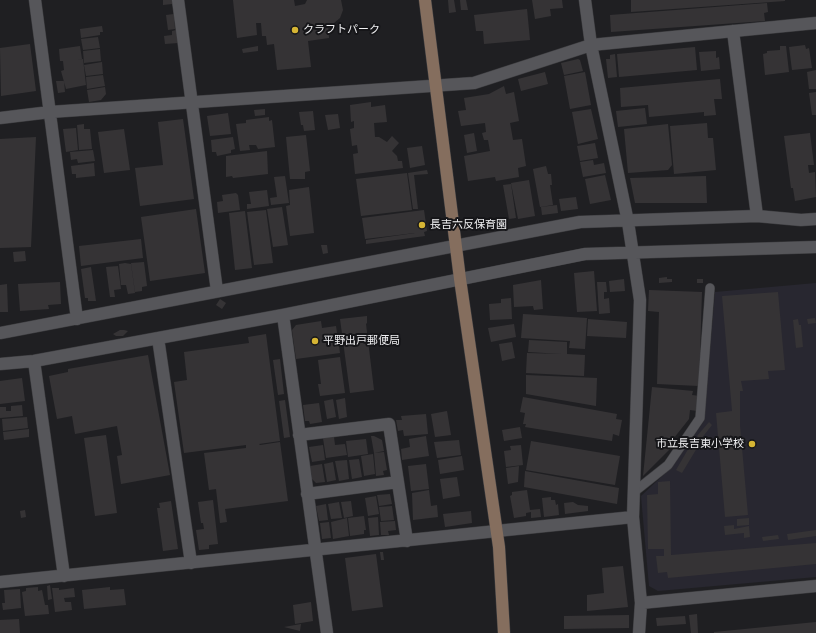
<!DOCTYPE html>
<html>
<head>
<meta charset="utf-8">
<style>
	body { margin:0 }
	canvas { display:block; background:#1f1f22 }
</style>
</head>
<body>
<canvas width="816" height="633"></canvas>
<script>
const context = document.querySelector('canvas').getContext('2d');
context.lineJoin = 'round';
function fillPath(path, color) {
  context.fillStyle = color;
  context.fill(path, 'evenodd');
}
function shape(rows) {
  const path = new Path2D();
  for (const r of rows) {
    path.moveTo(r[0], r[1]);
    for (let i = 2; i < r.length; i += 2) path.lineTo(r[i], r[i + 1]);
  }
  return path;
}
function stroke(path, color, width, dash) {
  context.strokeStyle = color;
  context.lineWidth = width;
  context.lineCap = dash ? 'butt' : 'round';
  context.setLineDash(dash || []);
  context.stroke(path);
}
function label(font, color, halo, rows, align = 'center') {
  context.font = font + ' Rubik,"Noto Sans JP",sans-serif';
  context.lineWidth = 4;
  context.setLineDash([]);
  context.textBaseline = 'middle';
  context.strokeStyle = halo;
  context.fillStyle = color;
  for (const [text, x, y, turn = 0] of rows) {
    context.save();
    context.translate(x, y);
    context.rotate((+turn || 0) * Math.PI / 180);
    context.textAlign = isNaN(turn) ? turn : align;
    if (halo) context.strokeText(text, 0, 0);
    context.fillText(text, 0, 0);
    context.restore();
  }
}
const built = shape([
	[816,283,816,577,658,591,649,586,641,496,672,467,704,421,715,292]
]);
const building = shape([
	[163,0,172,0,172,4,163,5],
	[233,0,294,0,295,6,305,4,307,0,341,0,343,10,340,18,334,23,328,25,329,38,308,41,311,67,277,70,274,44,267,45,266,36,262,36,261,23,256,23,257,35,237,38],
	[448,0,454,0,456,12,449,13],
	[460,0,466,0,468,10,461,10],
	[532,0,562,0,563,8,550,9,551,16,535,19],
	[631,0,785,0,785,1,631,12],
	[767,3,768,12,764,13,765,21,611,32,610,15],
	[527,9,530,40,484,44,483,31,476,31,474,15],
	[174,14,175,29,168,30,166,15],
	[102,26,103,32,100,32,100,35,81,38,80,29],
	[176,30,178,43,165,44,164,36,172,35,172,31],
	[98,37,100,48,83,50,81,39],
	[30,44,36,91,1,96,0,48],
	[805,45,806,49,809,48,812,68,792,70,789,47],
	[80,46,82,59,77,60,83,59,86,85,66,89,61,71,64,70,63,61,60,61,59,49],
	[258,46,258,51,243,53,242,49],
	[780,46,786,46,789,72,765,75,763,54,767,53,767,51,780,50],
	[695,47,697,70,619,77,617,54],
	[100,49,101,61,84,63,83,51],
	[716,51,716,58,719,57,720,69,701,71,699,52],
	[615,54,617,77,608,78,606,59,610,59,610,55],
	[578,59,580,60,583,71,564,75,561,63],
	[102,62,103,74,86,76,84,65],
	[816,70,816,89,809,89,807,72],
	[545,72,548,84,521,91,518,79],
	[585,72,591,105,570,109,564,76],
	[103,75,105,86,87,89,86,77],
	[720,79,722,99,714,99,716,115,704,116,704,112,649,117,648,105,621,107,620,88],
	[56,81,64,81,65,92,58,93],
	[504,86,506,94,514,92,519,121,510,123,513,140,522,139,526,166,518,168,519,177,496,181,495,177,468,181,464,156,490,151,488,140,484,140,482,133,486,132,485,123,461,126,458,111,466,110,464,98,489,94],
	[105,87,106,94,101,100,89,102,87,90],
	[816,92,816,115,812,115,809,93],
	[371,102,371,107,385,105,387,122,374,123,375,137,379,137,387,142,392,136,399,143,392,151,397,156,398,161,402,161,403,168,355,174,353,154,358,153,357,145,352,146,350,129,354,128,354,121,351,122,350,105],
	[645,108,647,124,618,127,616,111],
	[265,109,265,115,255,116,254,110],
	[591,109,598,139,578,144,572,112],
	[313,111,315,130,304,131,303,125,301,125,299,112],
	[228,113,231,134,210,136,207,116],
	[338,114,340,128,328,130,325,115],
	[269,117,269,121,272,120,275,147,258,149,256,145,249,145,250,150,240,151,236,124,246,123,246,120],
	[183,119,194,199,140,206,135,168,163,165,158,122],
	[707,123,708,138,713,138,716,170,674,174,670,126],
	[84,124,84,129,90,129,92,149,79,150,77,125],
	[668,124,672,165,668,170,628,173,624,129],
	[76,128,78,150,66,152,63,129],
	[124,129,130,170,104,173,98,132],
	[474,133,477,151,467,153,464,135],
	[810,133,814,165,808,165,809,173,815,172,816,197,795,201,793,188,791,188,784,136],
	[306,135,310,171,305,172,305,179,290,179,286,137],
	[36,137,31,247,0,248,0,139],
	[233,137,235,149,231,150,231,153,217,156,216,152,212,152,211,140],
	[595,143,598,158,580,161,577,146],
	[422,146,425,165,410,168,407,148],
	[93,150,95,161,78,163,77,159,71,160,70,152],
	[267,151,268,174,233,178,232,176,226,177,226,156],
	[593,160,594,165,604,163,606,173,583,177,580,162],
	[94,163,95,176,76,178,76,174,72,174,71,166],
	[546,166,548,174,551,174,552,185,550,185,553,205,540,207,533,169],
	[427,170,428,174,414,175,418,209,413,209,408,173],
	[407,173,412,210,361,216,356,179],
	[605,175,611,200,590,204,585,179],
	[285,176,289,203,271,205,270,198,277,197,274,177],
	[706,176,707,203,635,203,630,178],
	[529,180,535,216,518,219,511,183],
	[511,184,516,218,509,219,503,185],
	[309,187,314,233,290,236,286,206,290,205,289,190],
	[267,190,269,206,247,209,247,204,251,204,249,192],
	[236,193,238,195,240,210,218,213,217,202,223,201,222,195],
	[576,197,578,209,561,211,559,199],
	[557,205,558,213,542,215,541,207],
	[282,207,288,245,273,247,267,209],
	[196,209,205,273,150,281,141,217],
	[266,210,273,263,254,265,247,212],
	[424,210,427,231,424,232,425,236,366,244,366,240,415,233,365,239,362,218],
	[245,211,252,268,235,270,229,213],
	[141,239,143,258,81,266,79,246],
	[321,245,327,245,328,253,323,254],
	[25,251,26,261,14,262,13,252],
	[144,262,147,286,142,287,142,291,135,292,131,263],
	[125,263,131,264,135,293,128,294,126,285,121,285,119,264],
	[118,266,121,289,114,290,115,297,110,297,106,267],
	[91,267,96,301,88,301,88,298,85,298,81,269],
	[594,271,597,311,577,312,574,273],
	[667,277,667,279,672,279,672,282,659,283,659,278],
	[624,279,625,291,610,292,609,281],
	[697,279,703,279,703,283,697,283],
	[541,280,543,309,534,310,533,306,514,307,513,285],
	[60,282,61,304,48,305,49,309,20,311,18,284],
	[597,282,606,282,607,292,604,292,604,299,609,298,610,313,599,314],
	[7,284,8,312,0,312,0,285],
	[649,290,702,292,699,386,657,384,659,312,648,311],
	[778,292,785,370,768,371,769,379,741,381,743,391,740,391,740,425,748,515,725,517,716,413,732,411,722,296],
	[511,298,512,319,490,320,489,304,501,303,501,299],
	[220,299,226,303,222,309,216,305],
	[523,314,587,318,585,349,569,348,570,341,521,338],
	[367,316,367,323,366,324,374,390,350,393,340,319],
	[815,318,816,323,808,324,807,319],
	[588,319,627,322,626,338,587,336],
	[798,319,799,325,801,325,803,347,796,348,793,320],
	[321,321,322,328,336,326,340,353,296,359,292,330,296,325],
	[514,324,516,337,491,342,488,328],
	[120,330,124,330,128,331,123,336,116,336,113,334],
	[266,334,280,441,259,444,260,445,280,442,288,501,225,509,227,522,220,523,216,489,209,490,204,453,246,448,246,445,184,453,174,382,187,380,184,352,249,343,248,337],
	[529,340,567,342,567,354,585,355,584,376,526,373,527,353,562,354,528,352],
	[512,342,515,358,502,361,499,344],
	[148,355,170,475,121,484,117,456,122,455,117,426,75,434,72,416,57,419,49,376,68,372,68,369],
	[340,357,345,393,320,396,318,384,321,384,318,360],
	[280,359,284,394,278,395,273,360],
	[526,375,597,378,596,406,526,394],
	[22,378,25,401,0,404,0,381],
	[652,387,693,391,692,395,700,396,697,411,690,410,689,419,666,448,670,449,643,476],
	[523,397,617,414,616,419,622,420,619,436,613,434,612,441,525,427,526,424,523,424,525,413,520,412],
	[345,398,347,417,339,419,336,400],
	[333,399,336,417,327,419,324,401],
	[285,400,290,437,284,438,279,401],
	[319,403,322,422,310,424,309,421,305,421,303,405],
	[22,405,23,416,0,418,0,407,6,407,6,411,11,411,11,406],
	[447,411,451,435,435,437,431,414],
	[426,414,428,434,404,436,403,430,398,431,396,420,402,420,401,416],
	[27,417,28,428,3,431,2,419],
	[709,422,712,425,701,439,697,436],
	[520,427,522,438,504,441,502,430],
	[29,429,29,437,4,440,3,432],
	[106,435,117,513,95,516,84,438],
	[371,436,374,436,382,440,384,451,374,453],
	[426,436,429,456,402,460,401,449,410,447,409,439],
	[334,437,335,445,345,444,347,455,326,458,323,438],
	[366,439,368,454,348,457,346,441],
	[694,439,700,443,682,473,676,470],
	[459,440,461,455,437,458,434,442],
	[531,441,620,456,615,485,526,470],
	[323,445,325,460,312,462,309,447],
	[521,445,523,465,506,467,504,451,511,450,510,446],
	[384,452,387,470,383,471,384,475,376,476,374,453],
	[373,454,375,474,364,476,361,456],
	[462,456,464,470,440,474,438,460],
	[359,459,362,477,352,479,349,460],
	[347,460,349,479,339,481,335,461],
	[333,462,336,480,327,482,324,464],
	[322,464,325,482,316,483,312,479,310,466],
	[426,464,429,489,411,491,408,466],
	[519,466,518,482,508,484,506,468],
	[525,471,619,488,617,504,524,487],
	[457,477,460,496,443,499,440,479],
	[670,481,671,555,816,543,816,564,668,578,667,572,658,573,656,556,664,556,664,549,648,549,647,495,658,494,658,482],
	[429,490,431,506,437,505,438,517,413,520,412,493],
	[527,490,530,510,540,509,541,517,531,518,531,512,526,513,526,516,514,518,510,496,512,495,512,492],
	[390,494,392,504,379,506,377,495],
	[376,496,379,514,368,516,365,498],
	[551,497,551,500,555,500,556,505,558,504,559,515,544,517,542,498],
	[213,500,218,544,209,545,209,549,199,550,196,530,204,529,203,523,201,523,198,502],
	[171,501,178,549,163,551,157,508,160,508,159,503],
	[351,501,353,516,344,518,341,502],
	[339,502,342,518,331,519,328,504],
	[573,502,578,505,588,506,588,511,565,514,564,503],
	[326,504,328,520,319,521,316,506],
	[392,506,394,520,381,521,379,507],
	[25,510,26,517,21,518,20,511],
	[471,511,472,523,445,527,443,514],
	[364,516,366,530,364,530,364,534,350,536,348,518],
	[378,517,379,535,370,536,368,518],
	[347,518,349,536,333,539,331,522],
	[749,518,749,525,737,526,737,519],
	[395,521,396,530,388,531,389,535,381,535,380,522],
	[329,522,331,538,322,539,320,523],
	[734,525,734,529,749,526,750,537,744,538,744,533,725,535,724,526],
	[816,530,816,536,788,540,787,534],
	[778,535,779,539,763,541,762,537],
	[380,552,383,552,384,560,381,560],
	[376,554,383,607,352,611,345,558],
	[623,566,628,607,587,611,587,595,604,593,602,568],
	[50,585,52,599,48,600,47,586],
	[38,587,38,591,42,590,45,605,48,605,49,614,25,616,22,592,26,591,26,588],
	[110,587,110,590,124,589,126,605,84,609,82,590],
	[52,588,59,588,59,590,74,588,75,597,64,598,65,602,71,602,72,610,55,612],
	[20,589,21,608,3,610,2,603,5,603,4,590],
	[311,602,313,621,295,624,293,605],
	[697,614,698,633,691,633,689,615],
	[629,615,629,628,564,629,564,616],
	[685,616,686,624,657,626,656,618],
	[19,619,20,633,0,633,0,620],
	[816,622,816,633,714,633,714,632],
	[301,624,300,631,284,627]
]);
const lane = shape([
	[634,492,668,465,700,418,710,288]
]);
const street = shape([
	[35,0,77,319],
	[178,0,217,291],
	[585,0,591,45,628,222,640,300,633,517,641,603,639,633],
	[733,31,757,216],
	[0,118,50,112,474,83,591,45,816,23],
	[283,315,327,633],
	[0,333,580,222,757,216,801,220,816,219],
	[158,338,191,563],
	[34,361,64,576],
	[0,364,34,361,283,315,585,254,816,247],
	[299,435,389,424,407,541],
	[307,494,398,482],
	[0,582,633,517],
	[641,603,816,586]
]);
const secondary = shape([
	[425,0,460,279,499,547,504,633]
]);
const markers = [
	[295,30,4,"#d6b534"],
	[422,225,4,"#d6b534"],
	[315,341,4,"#d6b534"],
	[752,444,4,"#d6b534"]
];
const poiNames = [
	["クラフトパーク",303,30],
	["長吉六反保育園",430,225],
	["平野出戸郵便局",323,341],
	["市立長吉東小学校",744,444,"right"]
];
fillPath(built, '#282730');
fillPath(building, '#353335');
stroke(lane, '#3c3c3f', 10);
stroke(street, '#3c3c3f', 13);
stroke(secondary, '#3c3c3f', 13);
stroke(lane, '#56565a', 9);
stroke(street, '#56565a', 12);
stroke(secondary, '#856e5e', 12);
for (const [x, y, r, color] of markers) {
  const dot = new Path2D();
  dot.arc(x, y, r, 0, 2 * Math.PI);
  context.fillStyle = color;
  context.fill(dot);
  stroke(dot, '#161619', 1.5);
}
label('11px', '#f1f1f3', '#161619', poiNames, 'left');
</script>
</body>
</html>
